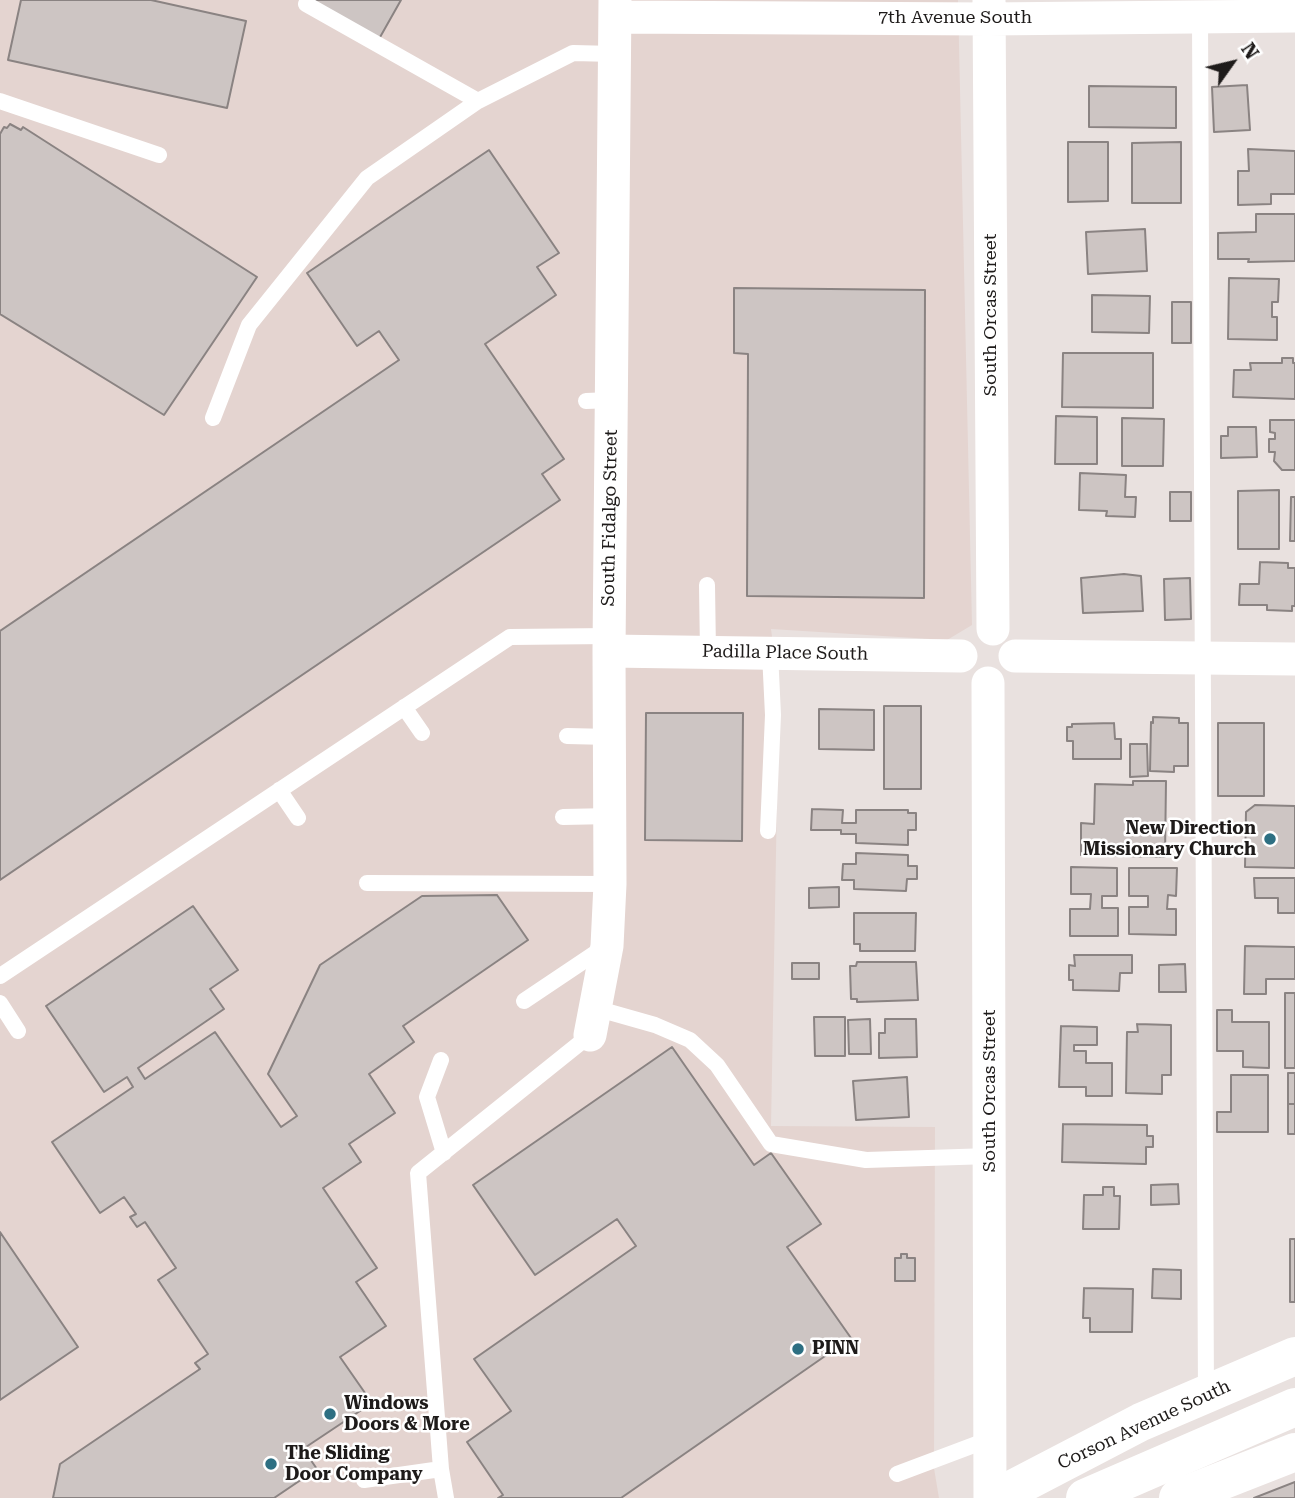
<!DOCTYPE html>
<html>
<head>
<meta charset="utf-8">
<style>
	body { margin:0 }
	#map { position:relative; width:1295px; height:1498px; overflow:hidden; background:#e9e1df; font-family:"Roboto Serif",serif }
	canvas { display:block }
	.north { position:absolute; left:1197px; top:28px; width:70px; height:70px; -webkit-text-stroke:5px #fff; paint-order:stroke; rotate:56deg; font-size:19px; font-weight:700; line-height:28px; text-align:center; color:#1e1b1a }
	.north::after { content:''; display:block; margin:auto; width:24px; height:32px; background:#1e1b1a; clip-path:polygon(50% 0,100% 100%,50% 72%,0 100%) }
</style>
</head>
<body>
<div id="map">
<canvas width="1295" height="1498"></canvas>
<div class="north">N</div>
</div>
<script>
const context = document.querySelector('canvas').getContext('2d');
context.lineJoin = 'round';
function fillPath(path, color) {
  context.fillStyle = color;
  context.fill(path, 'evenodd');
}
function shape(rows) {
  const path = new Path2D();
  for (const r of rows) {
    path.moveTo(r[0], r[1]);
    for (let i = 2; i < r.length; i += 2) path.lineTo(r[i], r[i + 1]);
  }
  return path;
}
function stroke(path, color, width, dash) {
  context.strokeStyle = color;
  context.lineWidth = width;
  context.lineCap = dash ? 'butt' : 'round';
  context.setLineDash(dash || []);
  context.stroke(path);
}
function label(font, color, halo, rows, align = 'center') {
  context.font = font + ' "Roboto Serif",serif';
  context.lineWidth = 5;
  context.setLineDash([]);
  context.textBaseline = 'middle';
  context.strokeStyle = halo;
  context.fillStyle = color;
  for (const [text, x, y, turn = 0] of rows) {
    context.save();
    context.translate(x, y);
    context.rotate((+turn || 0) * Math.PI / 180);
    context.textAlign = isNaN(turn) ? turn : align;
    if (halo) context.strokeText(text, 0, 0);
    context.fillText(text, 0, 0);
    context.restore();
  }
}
const built = shape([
	[0,0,958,0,972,625,947,640,771,629,779,689,771,1126,935,1127,934,1468,939,1498,0,1498]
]);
const building = shape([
	[21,0,151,0,246,21,227,108,8,60,21,0],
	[309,0,401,0,379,39,309,0],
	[1247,85,1250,130,1214,132,1212,87,1247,85],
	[1089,86,1176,87,1176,128,1089,127,1089,86],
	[10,124,21,130,23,127,257,277,164,415,0,314,0,134,4,127,7,128,10,124],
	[1068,142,1108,142,1108,201,1068,202,1068,142],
	[1181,142,1181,203,1132,203,1132,143,1181,142],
	[1248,149,1295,151,1295,194,1271,194,1271,204,1238,205,1238,171,1249,171,1248,149],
	[489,150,559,253,537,267,556,295,485,344,564,459,542,474,560,500,0,880,0,631,399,360,379,331,357,346,307,273,489,150],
	[1256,214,1295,214,1295,261,1248,262,1249,259,1218,259,1218,233,1256,232,1256,214],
	[1145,229,1147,271,1088,274,1086,232,1145,229],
	[1229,278,1279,279,1278,302,1272,302,1272,317,1277,317,1277,340,1228,339,1229,278],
	[734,288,925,290,924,598,747,596,748,354,734,353,734,288],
	[1092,295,1150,296,1149,333,1092,332,1092,295],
	[1172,302,1191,302,1191,343,1172,343,1172,302],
	[1063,353,1153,353,1153,408,1062,407,1063,353],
	[1282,358,1293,358,1293,363,1295,363,1295,399,1233,397,1234,370,1251,370,1250,363,1282,363,1282,358],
	[1056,416,1097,417,1097,464,1055,464,1056,416],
	[1122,418,1164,419,1163,466,1122,466,1122,418],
	[1270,420,1295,420,1295,470,1282,470,1274,461,1275,452,1269,452,1269,439,1275,439,1275,433,1270,432,1270,420],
	[1228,427,1256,427,1257,457,1221,458,1221,436,1228,436,1228,427],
	[1080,473,1126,475,1125,497,1136,497,1135,517,1106,516,1107,511,1079,510,1080,473],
	[1279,490,1279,549,1238,549,1238,491,1279,490],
	[1170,492,1191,492,1191,521,1170,521,1170,492],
	[1291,497,1295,497,1295,541,1290,541,1291,497],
	[1260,562,1288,563,1288,568,1295,568,1295,606,1292,606,1292,611,1267,610,1267,605,1239,605,1240,584,1259,584,1260,562],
	[1124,574,1141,576,1143,611,1083,613,1081,578,1124,574],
	[1190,578,1191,619,1165,620,1164,579,1190,578],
	[884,706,921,706,921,789,884,789,884,706],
	[819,709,874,710,874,750,819,749,819,709],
	[646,713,743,713,742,841,645,840,646,713],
	[1153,717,1179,718,1179,723,1188,723,1188,766,1174,766,1174,772,1150,771,1151,722,1153,723,1153,717],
	[1114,723,1115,739,1121,739,1121,759,1073,759,1073,741,1067,741,1067,727,1072,727,1072,724,1114,723],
	[1218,723,1264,723,1264,796,1218,796,1218,723],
	[1130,744,1147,744,1148,776,1130,777,1130,744],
	[1133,781,1166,781,1165,857,1081,855,1081,823,1094,824,1095,784,1133,785,1133,781],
	[1255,805,1295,806,1295,868,1245,867,1246,812,1255,805],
	[812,809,843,810,842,823,856,823,856,810,908,810,908,813,916,813,916,830,908,830,908,845,856,843,856,834,841,834,841,830,811,830,812,809],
	[856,853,908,855,908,866,917,866,917,879,907,879,906,891,854,889,854,880,842,880,843,864,856,864,856,853],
	[1071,867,1117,868,1117,896,1102,896,1102,908,1118,908,1118,936,1070,936,1070,909,1090,909,1091,894,1071,894,1071,867],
	[1129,868,1177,868,1176,896,1168,895,1167,909,1176,909,1176,935,1129,934,1129,907,1148,907,1148,896,1129,896,1129,868],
	[1254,878,1295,878,1295,913,1278,913,1278,898,1255,898,1254,878],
	[839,887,839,907,809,908,809,888,839,887],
	[497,895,528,940,403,1026,414,1042,369,1074,395,1113,349,1144,361,1162,323,1188,377,1268,356,1282,386,1326,340,1357,372,1403,303,1449,317,1469,274,1498,53,1498,60,1464,200,1369,195,1363,208,1354,158,1280,176,1268,145,1222,137,1227,130,1217,136,1214,124,1197,100,1213,52,1142,133,1087,127,1077,104,1092,46,1006,193,906,238,970,210,989,224,1009,138,1068,145,1079,215,1032,281,1127,297,1116,268,1074,320,965,422,896,497,895],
	[854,913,916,913,915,951,860,951,860,944,854,944,854,913],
	[1245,946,1295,947,1295,979,1266,979,1266,994,1244,994,1245,946],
	[1074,955,1132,955,1132,973,1120,973,1119,991,1073,990,1073,980,1069,980,1069,965,1075,966,1074,955],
	[857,962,916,962,918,1000,857,1002,857,999,851,999,850,966,856,966,857,962],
	[792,963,819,963,819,979,792,979,792,963],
	[1185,964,1186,992,1159,992,1159,965,1185,964],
	[1285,993,1295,993,1295,1068,1285,1068,1285,993],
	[1217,1010,1232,1010,1232,1022,1269,1022,1269,1068,1243,1067,1243,1051,1217,1051,1217,1010],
	[814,1017,845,1017,845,1056,815,1056,814,1017],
	[870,1019,871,1054,849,1054,848,1020,870,1019],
	[885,1019,916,1019,917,1057,879,1058,879,1033,885,1033,885,1019],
	[1137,1024,1171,1025,1171,1075,1162,1075,1162,1094,1126,1093,1127,1032,1138,1032,1137,1024],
	[1061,1026,1097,1027,1097,1045,1074,1045,1074,1051,1086,1051,1086,1063,1112,1063,1112,1096,1086,1096,1086,1087,1059,1087,1061,1026],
	[672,1047,754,1165,771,1153,821,1224,787,1247,851,1338,621,1498,498,1498,503,1495,467,1442,511,1411,474,1359,636,1246,617,1219,535,1275,473,1185,672,1047],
	[1288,1073,1295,1073,1295,1104,1288,1104,1288,1073],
	[1231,1075,1268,1075,1268,1132,1217,1132,1217,1112,1231,1112,1231,1075],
	[907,1077,909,1117,856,1120,853,1081,907,1077],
	[1288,1104,1295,1104,1295,1134,1288,1134,1288,1104],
	[1063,1124,1147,1125,1147,1136,1153,1136,1153,1147,1146,1147,1146,1164,1062,1162,1063,1124],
	[1178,1184,1179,1204,1151,1205,1151,1185,1178,1184],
	[1103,1187,1114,1187,1114,1196,1120,1196,1119,1229,1083,1229,1084,1195,1103,1195,1103,1187],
	[0,1232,78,1347,0,1400,0,1232],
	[1290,1239,1295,1239,1295,1302,1290,1302,1290,1239],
	[901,1254,907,1254,907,1258,915,1258,915,1281,895,1281,895,1258,901,1258,901,1254],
	[1153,1269,1181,1270,1181,1299,1152,1298,1153,1269],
	[1084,1288,1133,1289,1132,1332,1090,1332,1090,1318,1083,1318,1084,1288],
	[1295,1482,1295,1498,1254,1498,1295,1482]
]);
const lane = shape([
	[306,4,478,101,573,53,614,54],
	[1200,18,1206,1395],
	[0,101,159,155],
	[586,401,611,400],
	[213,418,249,325,367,178,478,101],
	[707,585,708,652],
	[404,707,422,733],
	[567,736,610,737],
	[279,790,298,818],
	[563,817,611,816],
	[768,831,773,715,770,653],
	[367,883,610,884],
	[0,976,510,637,609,636],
	[524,1001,603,948],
	[0,1003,18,1031],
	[595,1008,655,1025,690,1040,717,1065,771,1144,866,1160,990,1156],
	[441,1060,427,1097,444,1153],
	[897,1474,990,1439],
	[364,1480,441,1469],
	[446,1498,441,1469,418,1173,590,1035]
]);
const street = shape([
	[989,0,993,629],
	[615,17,989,19,1295,16],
	[609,651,961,656],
	[1015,656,1295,659],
	[988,683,990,1498],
	[590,1035,607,946,610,884,609,651,615,0]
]);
const secondary = shape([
	[995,1498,1141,1422,1295,1356],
	[1178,1498,1295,1452]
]);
const highway = shape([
	[1085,1498,1295,1407]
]);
const markers = [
	[1270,839,7,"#2d6f82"],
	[798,1349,7,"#2d6f82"],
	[330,1414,7,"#2d6f82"],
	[271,1464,7,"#2d6f82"]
];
const streetNames = [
	["7th Avenue South",955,18],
	["South Orcas Street",991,315,-90],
	["South Fidalgo Street",610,518,-89],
	["Padilla Place South",785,653,1],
	["South Orcas Street",990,1091,-90],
	["Corson Avenue South",1144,1425,-25]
];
const poiNames = [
	["New Direction",1256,829,"right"],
	["Missionary Church",1256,850,"right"],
	["PINN",812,1349],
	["Windows",344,1404],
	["Doors & More",344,1425],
	["The Sliding",285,1454],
	["Door Company",285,1475]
];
fillPath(built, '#e4d4d0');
fillPath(building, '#cdc5c3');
stroke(building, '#8a8382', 2);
stroke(lane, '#fff', 16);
stroke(street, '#fff', 33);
stroke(secondary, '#fff', 38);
stroke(highway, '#fff', 38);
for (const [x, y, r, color] of markers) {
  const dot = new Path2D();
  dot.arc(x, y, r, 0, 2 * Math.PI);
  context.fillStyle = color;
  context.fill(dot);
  stroke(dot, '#fff', 2.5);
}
label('18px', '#1e1b1a', '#fff', streetNames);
label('bold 18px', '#1e1b1a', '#fff', poiNames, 'left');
</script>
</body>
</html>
